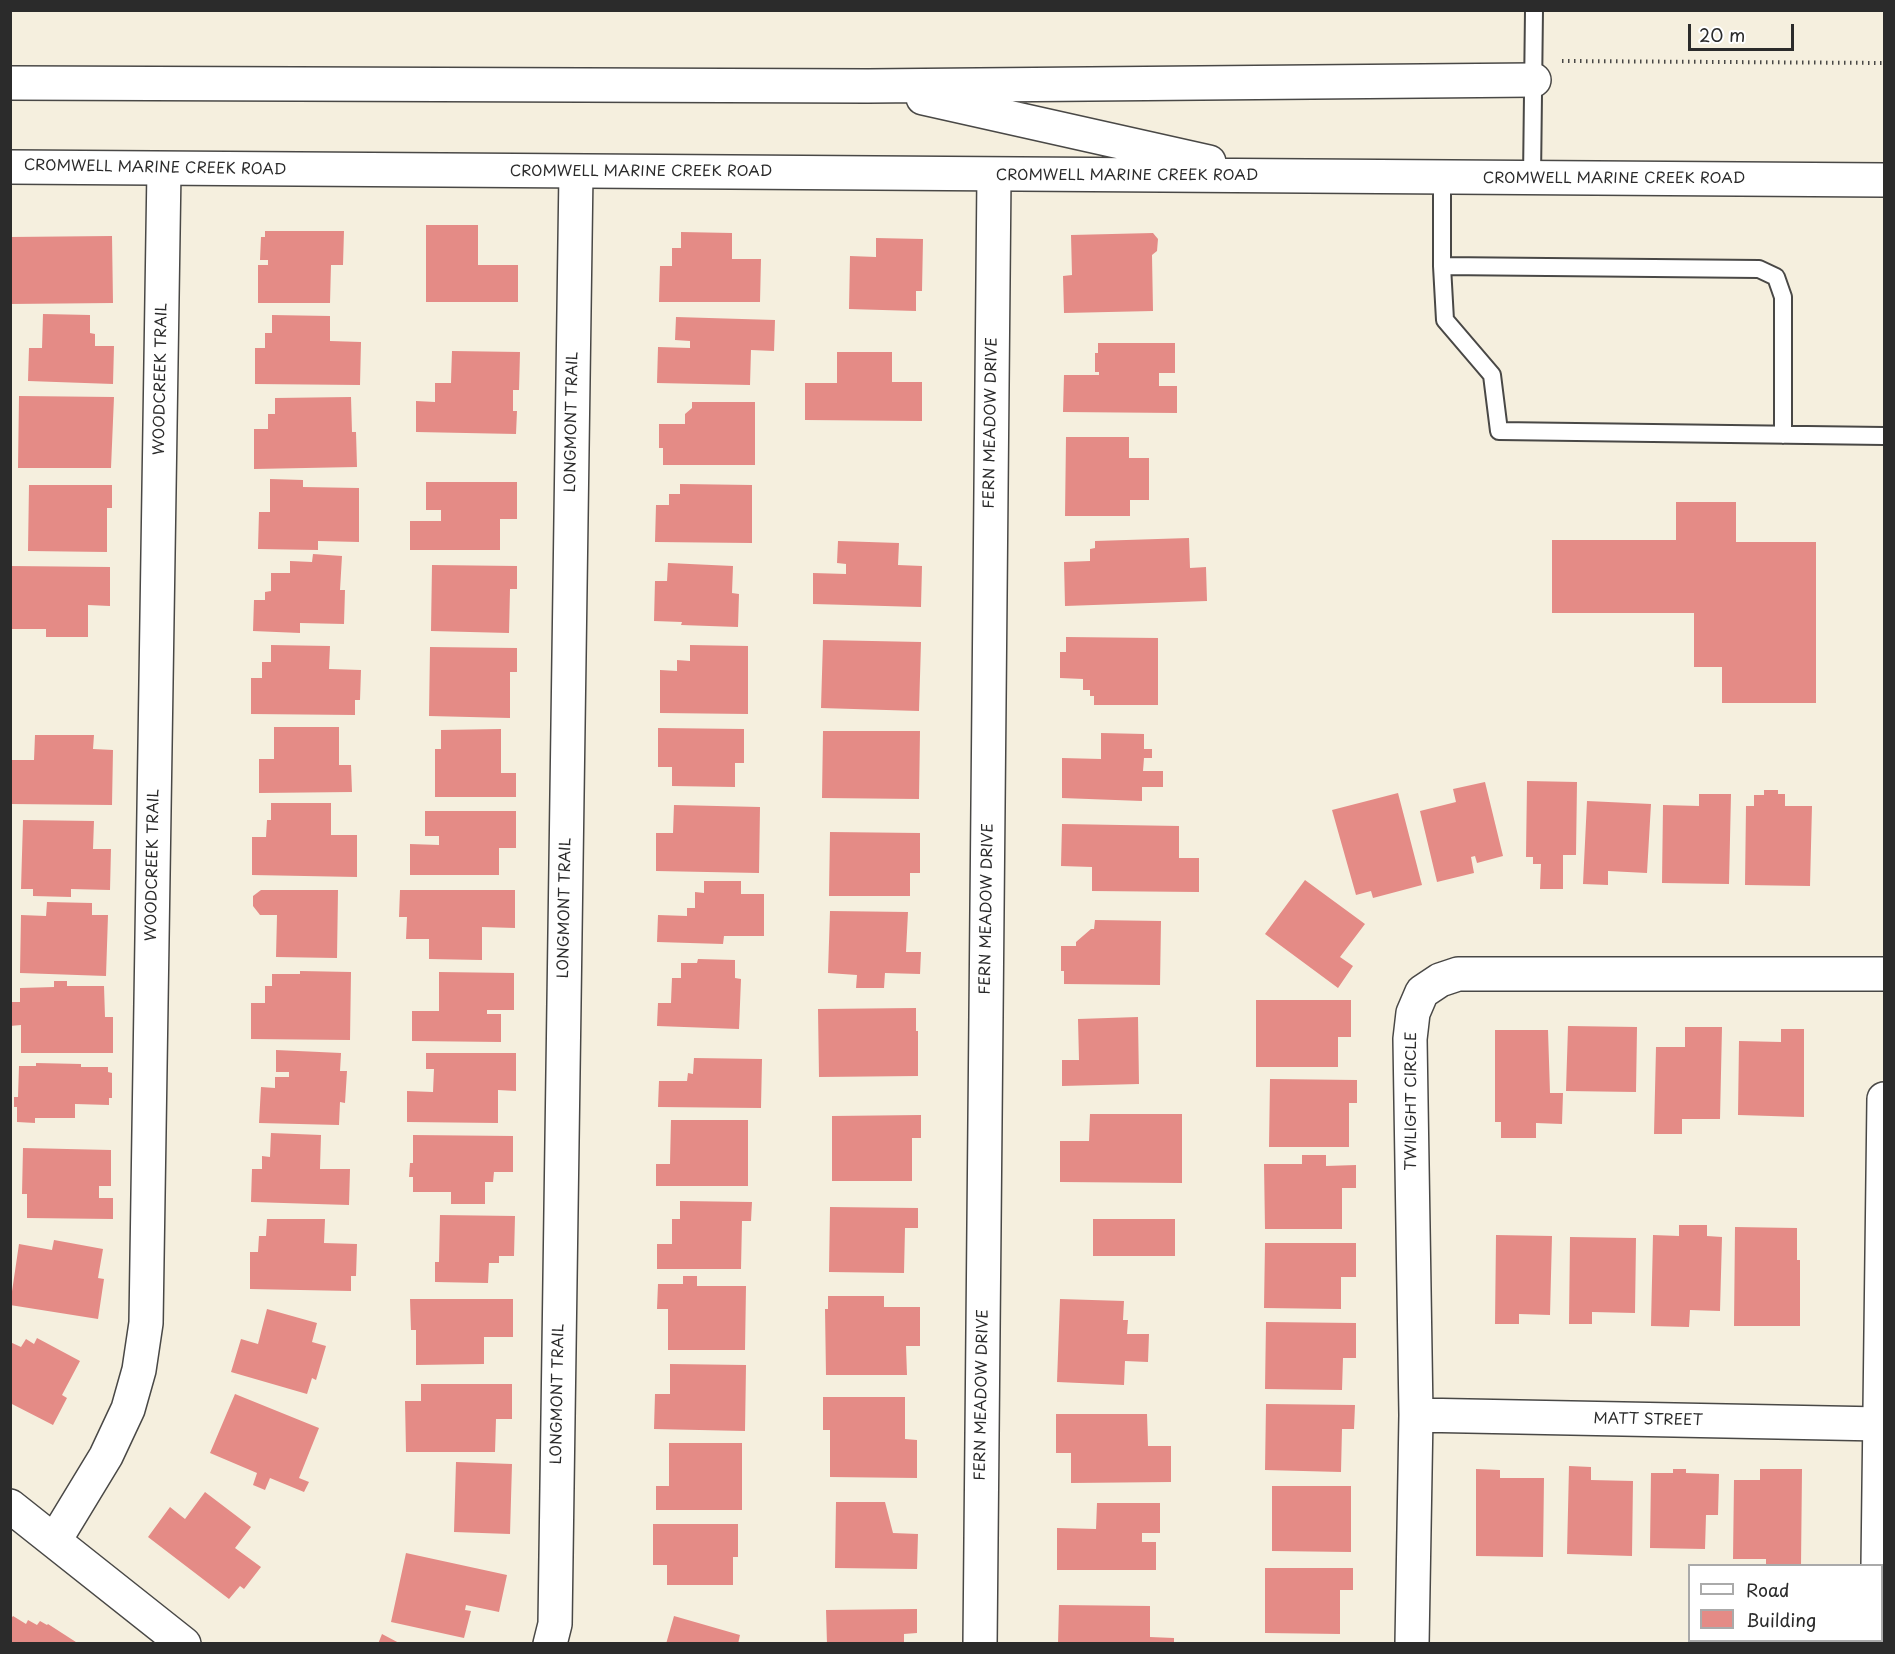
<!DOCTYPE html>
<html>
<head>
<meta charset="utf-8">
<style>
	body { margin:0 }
	#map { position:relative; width:1895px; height:1654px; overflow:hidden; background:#f5efde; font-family:"Playpen Sans",sans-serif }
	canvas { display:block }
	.frame { position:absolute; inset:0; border:12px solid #2b2b2b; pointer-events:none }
	.legend { position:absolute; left:1688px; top:1564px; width:195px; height:78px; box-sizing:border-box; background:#fff; border:2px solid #aaa; margin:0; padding:8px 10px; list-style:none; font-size:18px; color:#2b2b2b }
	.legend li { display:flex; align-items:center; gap:12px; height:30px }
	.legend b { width:30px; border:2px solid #aaa }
	.scale { position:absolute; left:1688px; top:24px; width:106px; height:27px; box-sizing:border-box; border:3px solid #2b2b2b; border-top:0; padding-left:8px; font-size:18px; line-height:21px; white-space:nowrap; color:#2b2b2b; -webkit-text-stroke:4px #fff; paint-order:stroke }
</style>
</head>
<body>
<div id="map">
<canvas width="1895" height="1654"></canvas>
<div class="frame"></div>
<ul class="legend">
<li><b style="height:8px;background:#fff"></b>Road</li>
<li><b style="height:16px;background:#e48b86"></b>Building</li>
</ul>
<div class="scale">20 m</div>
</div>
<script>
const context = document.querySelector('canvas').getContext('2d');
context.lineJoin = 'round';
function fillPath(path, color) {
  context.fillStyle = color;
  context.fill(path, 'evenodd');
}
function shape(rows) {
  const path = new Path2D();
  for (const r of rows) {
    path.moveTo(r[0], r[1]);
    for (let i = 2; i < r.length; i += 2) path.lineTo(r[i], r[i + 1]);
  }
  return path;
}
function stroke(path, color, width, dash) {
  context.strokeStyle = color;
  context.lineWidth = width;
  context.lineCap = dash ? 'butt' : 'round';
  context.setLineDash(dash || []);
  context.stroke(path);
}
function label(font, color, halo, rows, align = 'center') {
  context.font = font + ' "Playpen Sans",sans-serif';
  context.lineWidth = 4.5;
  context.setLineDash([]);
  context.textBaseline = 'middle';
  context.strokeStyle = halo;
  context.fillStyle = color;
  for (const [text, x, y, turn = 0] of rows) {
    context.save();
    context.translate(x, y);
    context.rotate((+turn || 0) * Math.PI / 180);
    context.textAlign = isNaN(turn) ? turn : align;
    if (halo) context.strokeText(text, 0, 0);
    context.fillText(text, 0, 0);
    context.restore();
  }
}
const building = shape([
	[426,225,478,225,478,265,518,265,518,302,426,302],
	[265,231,344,231,343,265,331,265,330,303,258,303,258,265,268,265,268,260,260,260,261,237,265,237],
	[681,232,732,233,732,259,761,259,760,302,659,302,660,266,672,266,672,248,681,248],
	[1153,233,1158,239,1157,251,1152,255,1153,311,1064,313,1063,276,1072,275,1071,235],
	[112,236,113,303,10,304,10,237],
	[876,238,923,239,922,291,916,291,916,311,849,309,850,256,876,257],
	[43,314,90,315,90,333,95,334,95,346,114,346,113,384,28,381,29,348,42,348],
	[272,315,330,316,330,341,361,342,360,385,255,384,255,348,265,348,265,333,272,333],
	[676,317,775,320,774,351,751,350,750,385,657,383,658,347,690,348,690,341,675,340],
	[1098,343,1175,343,1175,373,1159,373,1159,386,1177,386,1177,413,1063,412,1064,375,1099,375,1099,372,1095,372,1095,353,1098,353],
	[452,351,520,352,519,390,513,390,513,411,517,411,516,434,416,432,416,401,435,402,435,383,451,383],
	[837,352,892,352,892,382,922,382,922,421,805,420,805,383,837,383],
	[19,396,114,397,111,468,18,468],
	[351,397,352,432,356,432,357,467,254,469,254,429,268,429,268,414,275,414,275,398],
	[692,402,755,402,755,465,663,465,663,448,659,448,659,424,685,424,685,414,692,408],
	[1066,437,1129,437,1129,458,1149,458,1149,500,1130,500,1130,516,1065,516],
	[270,479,303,480,303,487,359,488,359,542,318,541,318,550,258,549,259,512,270,512],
	[426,482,517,482,517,519,500,519,500,550,410,550,410,521,441,521,441,510,426,510],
	[680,484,752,485,752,543,655,542,656,505,669,505,669,494,680,494],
	[29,485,112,485,112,508,107,508,107,552,28,551],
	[1676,502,1736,502,1736,542,1816,542,1816,703,1722,703,1722,667,1694,667,1694,613,1552,613,1552,540,1676,540],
	[1189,538,1190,568,1206,567,1207,601,1065,606,1064,562,1090,561,1090,549,1095,548,1095,541],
	[838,541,899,543,898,565,922,566,921,607,813,604,813,573,846,574,846,564,837,563],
	[313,554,342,556,340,590,345,590,344,624,300,623,300,633,253,631,254,600,265,600,265,592,271,591,271,573,290,573,290,561,312,562],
	[668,563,733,566,732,593,739,594,738,627,681,625,682,622,654,621,655,581,667,581],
	[432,565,517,566,517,589,510,589,509,633,431,631],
	[10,566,110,567,110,606,88,605,88,637,46,637,46,629,10,629],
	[1066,637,1158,638,1158,705,1094,705,1094,696,1090,696,1090,690,1083,690,1083,679,1060,678,1060,652,1066,652],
	[823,640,921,642,919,711,821,708],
	[271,645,330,646,329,669,361,670,360,700,355,700,355,715,251,714,251,678,262,678,262,662,271,662],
	[690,645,748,646,748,714,660,713,660,670,677,671,677,660,690,661],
	[430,647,517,648,517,672,510,672,510,718,429,716],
	[274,727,339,727,339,765,351,765,352,792,259,793,259,759,274,759],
	[658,728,744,729,744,763,735,763,735,787,672,786,672,767,658,767],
	[501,729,501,773,516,773,516,797,435,797,435,749,441,749,441,730],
	[823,731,920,731,919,799,822,798],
	[1101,733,1144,734,1144,749,1152,749,1152,758,1144,758,1143,771,1163,771,1163,787,1142,787,1142,801,1062,798,1062,758,1101,759],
	[35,735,94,735,93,749,113,750,112,805,10,804,10,760,34,760],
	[1527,781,1577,782,1576,855,1563,855,1563,889,1540,889,1541,864,1533,864,1533,857,1526,857],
	[1485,782,1503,856,1477,863,1475,856,1471,857,1474,873,1437,882,1420,811,1456,802,1453,789],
	[1764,790,1778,790,1778,794,1785,794,1785,806,1812,806,1810,886,1745,885,1746,806,1754,806,1754,795,1764,795],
	[1398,793,1422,885,1373,898,1371,891,1356,895,1332,810],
	[1699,794,1731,794,1729,884,1662,883,1663,805,1699,806],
	[1587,801,1651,804,1647,873,1608,871,1608,885,1583,884],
	[271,803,331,803,331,835,357,835,357,877,252,875,252,837,266,837,267,820,271,820],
	[674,805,760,807,759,873,656,871,656,833,673,833],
	[425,811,516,811,516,848,499,848,499,875,410,875,410,844,439,845,439,836,425,836],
	[23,820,94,821,93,849,111,849,110,890,71,889,71,897,33,896,33,889,21,889],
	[1062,824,1179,826,1179,858,1199,858,1199,892,1092,891,1092,867,1061,866],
	[830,832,920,833,920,873,910,873,910,896,829,896],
	[1305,880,1365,924,1340,957,1353,966,1338,988,1265,934],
	[704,881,741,881,741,894,764,894,764,936,724,936,723,944,657,942,658,915,687,916,687,908,695,908,695,892,704,893],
	[261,890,338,890,337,958,276,957,277,915,260,915,253,906,253,896],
	[400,890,515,890,515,928,482,927,482,960,429,959,429,939,406,939,407,917,399,917],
	[47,902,92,903,92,915,108,915,106,976,20,973,21,915,46,916],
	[830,911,908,912,906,952,921,952,920,974,885,973,884,988,856,988,857,975,828,973],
	[1095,920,1161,921,1160,985,1064,984,1064,971,1061,971,1061,946,1076,946,1076,942,1091,929,1094,929],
	[698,959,735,960,735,978,741,979,739,1029,657,1026,658,1003,671,1003,672,978,681,978,681,963,697,963],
	[300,971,351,972,350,1040,251,1039,251,1003,265,1003,265,986,272,986,272,974,300,974],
	[439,972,514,973,514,1010,487,1010,487,1014,501,1014,501,1042,412,1041,412,1011,439,1011],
	[54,981,67,981,67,986,104,986,105,1017,113,1017,113,1053,21,1053,21,1025,10,1026,10,1002,20,1002,20,988,54,987],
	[1256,1000,1351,1000,1351,1037,1338,1037,1338,1067,1256,1067],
	[916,1008,916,1031,918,1031,918,1076,819,1077,818,1009],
	[1138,1017,1139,1084,1062,1086,1062,1060,1079,1060,1078,1019],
	[1568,1026,1637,1027,1636,1092,1566,1091],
	[1685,1027,1722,1027,1720,1119,1682,1119,1682,1134,1654,1134,1656,1047,1685,1047],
	[1781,1029,1804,1029,1804,1117,1738,1115,1739,1041,1781,1042],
	[1495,1030,1548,1030,1550,1093,1563,1093,1562,1124,1536,1123,1536,1138,1501,1138,1501,1122,1495,1122],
	[276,1050,341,1053,340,1071,347,1071,345,1103,340,1102,339,1125,259,1123,261,1087,275,1088,275,1077,289,1077,289,1072,276,1072],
	[426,1053,516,1053,516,1091,498,1090,498,1123,407,1122,407,1091,433,1092,434,1069,426,1069],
	[694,1058,762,1059,761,1108,658,1107,659,1081,687,1081,688,1073,693,1074],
	[36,1063,81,1064,81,1067,108,1067,108,1072,112,1073,112,1098,109,1098,109,1105,75,1104,75,1118,35,1118,35,1123,17,1122,17,1107,14,1107,14,1097,18,1097,19,1066,36,1066],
	[1270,1079,1357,1080,1357,1103,1349,1103,1349,1147,1269,1147],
	[1090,1114,1182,1114,1182,1183,1060,1182,1060,1141,1089,1141],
	[921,1115,921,1138,912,1138,912,1181,832,1181,832,1116],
	[671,1120,748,1120,748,1186,656,1186,656,1164,670,1164],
	[271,1133,321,1135,320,1169,350,1169,349,1205,251,1202,252,1169,262,1169,262,1156,270,1157],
	[413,1135,513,1136,513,1172,494,1172,493,1182,485,1182,485,1204,451,1204,451,1192,413,1192,413,1177,409,1177,410,1163,413,1163],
	[23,1148,111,1150,111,1186,99,1186,99,1198,113,1198,113,1219,27,1218,27,1194,22,1194],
	[1302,1155,1326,1155,1326,1166,1356,1165,1356,1188,1342,1188,1342,1229,1265,1229,1264,1164,1302,1164],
	[680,1201,752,1202,751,1221,742,1221,741,1269,657,1269,657,1244,672,1244,672,1219,680,1219],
	[830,1207,918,1208,918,1228,905,1228,904,1273,829,1272],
	[440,1215,515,1216,514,1256,499,1256,499,1263,489,1263,488,1283,435,1282,435,1262,439,1262],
	[267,1219,325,1219,324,1243,357,1244,356,1276,351,1276,351,1291,250,1289,250,1252,258,1252,259,1236,266,1236],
	[1093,1219,1175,1219,1175,1256,1093,1256],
	[1679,1225,1707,1225,1707,1236,1722,1237,1720,1311,1690,1310,1689,1327,1651,1326,1653,1235,1679,1236],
	[1735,1227,1797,1228,1797,1260,1800,1260,1800,1326,1734,1326],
	[1496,1235,1552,1236,1550,1315,1519,1314,1519,1324,1495,1324],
	[1570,1237,1636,1238,1635,1313,1592,1312,1592,1324,1569,1324],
	[54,1240,103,1249,98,1278,104,1279,98,1319,10,1305,19,1244,52,1250],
	[1265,1243,1356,1243,1356,1277,1341,1277,1341,1309,1264,1308],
	[683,1276,697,1276,697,1286,746,1286,745,1350,668,1350,668,1309,657,1309,658,1284,683,1284],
	[828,1296,884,1296,884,1307,920,1307,920,1346,906,1346,907,1375,826,1375,825,1309,828,1309],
	[410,1299,513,1299,513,1337,484,1337,484,1364,416,1365,416,1330,411,1330],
	[1060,1299,1124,1301,1123,1320,1128,1320,1127,1334,1149,1334,1148,1362,1125,1361,1124,1385,1057,1382],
	[267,1309,317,1323,312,1342,326,1346,316,1380,312,1378,307,1394,231,1372,241,1339,258,1344],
	[1266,1322,1356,1323,1356,1358,1343,1358,1342,1390,1265,1389],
	[37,1338,80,1361,62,1395,67,1398,53,1425,10,1403,10,1342,21,1347,26,1339,34,1344],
	[670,1364,746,1365,745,1431,654,1429,655,1394,670,1394],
	[421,1384,512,1384,512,1419,496,1419,495,1452,406,1452,405,1401,421,1401],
	[235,1394,319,1428,299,1478,309,1482,304,1492,270,1478,265,1490,253,1485,257,1473,210,1453],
	[823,1397,905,1397,905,1439,917,1440,917,1478,830,1477,830,1430,823,1430],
	[1266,1404,1355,1405,1354,1429,1342,1429,1341,1472,1265,1470],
	[1056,1414,1147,1414,1148,1446,1171,1446,1171,1482,1071,1483,1071,1453,1056,1453],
	[669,1443,742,1443,742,1510,656,1510,656,1486,669,1486],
	[456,1462,512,1464,510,1534,454,1532],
	[1569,1466,1591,1467,1591,1480,1633,1481,1632,1556,1567,1554],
	[1476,1469,1500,1470,1500,1478,1544,1478,1543,1557,1476,1556],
	[1673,1469,1686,1469,1686,1473,1719,1474,1718,1515,1706,1515,1705,1549,1650,1548,1651,1473,1673,1473],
	[1760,1469,1802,1469,1801,1566,1766,1566,1766,1559,1733,1559,1734,1480,1760,1480],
	[1272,1486,1351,1486,1351,1552,1272,1551],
	[205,1492,251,1527,235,1548,261,1567,244,1589,240,1586,229,1599,148,1537,170,1507,185,1519],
	[836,1502,885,1502,893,1533,918,1534,917,1569,835,1568],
	[1097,1503,1160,1503,1160,1533,1142,1533,1142,1542,1156,1542,1156,1570,1057,1570,1057,1528,1096,1529],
	[653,1524,738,1524,738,1557,733,1557,733,1585,667,1585,667,1565,653,1565],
	[406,1553,507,1575,499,1612,466,1605,465,1610,471,1611,464,1638,391,1622],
	[1265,1568,1353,1568,1353,1590,1340,1590,1340,1634,1265,1633],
	[1059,1605,1150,1606,1150,1637,1174,1638,1174,1644,1058,1644],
	[917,1609,917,1633,904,1634,904,1644,827,1644,826,1610],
	[13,1616,26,1624,28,1620,37,1625,40,1621,47,1625,48,1624,79,1644,10,1644,10,1620],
	[674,1616,740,1635,738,1644,666,1644],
	[382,1634,401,1644,378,1644]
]);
const path = shape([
	[1562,61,1884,63]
]);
const lane = shape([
	[1442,178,1442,266,1445,320,1492,375,1499,431,1884,436],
	[1532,178,1534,10],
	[1442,266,1759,269,1776,277,1783,297,1783,435]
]);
const street = shape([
	[1416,1415,1881,1424],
	[10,1506,184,1644],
	[55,1540,106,1456,128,1409,139,1370,146,1323,164,169],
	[550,1644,555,1624,576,172],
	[980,1644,994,175],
	[1412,1644,1416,1415,1410,1039,1413,1013,1422,992,1440,980,1458,974,1884,974]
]);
const secondary = shape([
	[10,83,868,86,1534,80],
	[923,98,1209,162],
	[10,167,1884,180],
	[1878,1566,1884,1099],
	[1876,1644,1876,1640]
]);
const streetNames = [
	["CROMWELL MARINE CREEK ROAD",155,168,1],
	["CROMWELL MARINE CREEK ROAD",641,172],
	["CROMWELL MARINE CREEK ROAD",1127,176],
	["CROMWELL MARINE CREEK ROAD",1614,179],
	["WOODCREEK TRAIL",161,379,-89],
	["LONGMONT TRAIL",572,422,-89],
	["FERN MEADOW DRIVE",991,423,-89],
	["WOODCREEK TRAIL",153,865,-89],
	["LONGMONT TRAIL",565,908,-89],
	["FERN MEADOW DRIVE",987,909,-89],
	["TWILIGHT CIRCLE",1412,1101,-90],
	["LONGMONT TRAIL",558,1394,-89],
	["FERN MEADOW DRIVE",982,1395,-89],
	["MATT STREET",1648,1420,1]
];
fillPath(building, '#e48b86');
stroke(lane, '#494846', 20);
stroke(street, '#494846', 36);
stroke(secondary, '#494846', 36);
stroke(path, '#494846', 4, [1.5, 4.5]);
stroke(lane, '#fff', 16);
stroke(street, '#fff', 33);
stroke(secondary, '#fff', 33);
label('15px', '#2b2b2b', '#fff', streetNames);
</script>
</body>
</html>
